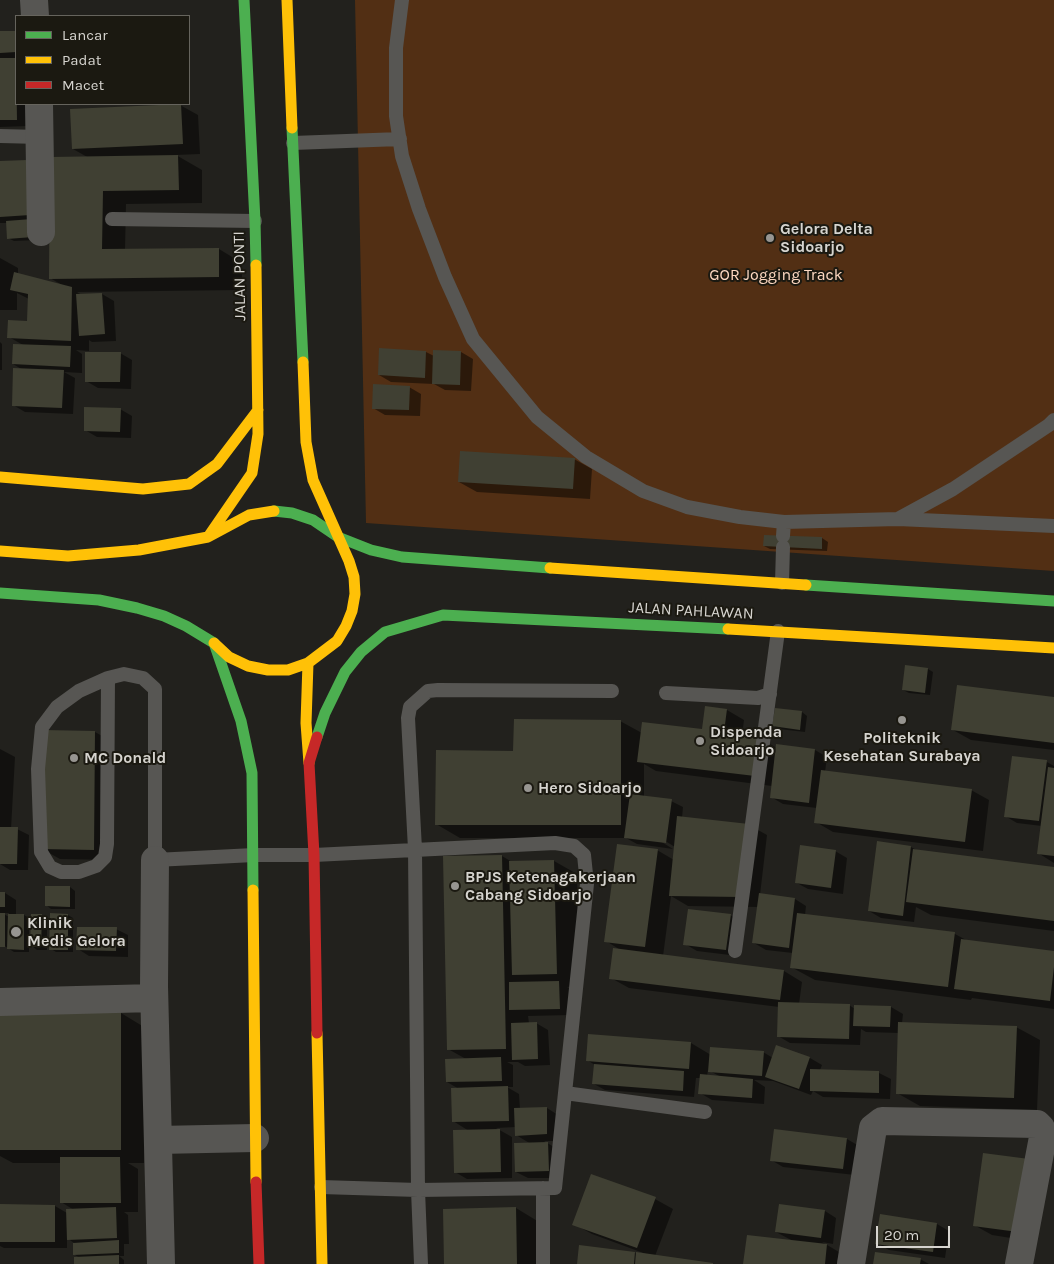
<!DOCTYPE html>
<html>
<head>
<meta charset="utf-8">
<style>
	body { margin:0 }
	#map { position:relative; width:1054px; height:1264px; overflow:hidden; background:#22211d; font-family:Karla,sans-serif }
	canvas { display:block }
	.legend { position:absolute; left:15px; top:15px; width:175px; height:90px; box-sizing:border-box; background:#1b1911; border:1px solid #66645d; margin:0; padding:6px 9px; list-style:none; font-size:15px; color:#d6d4cf }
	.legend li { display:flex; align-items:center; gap:10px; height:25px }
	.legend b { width:25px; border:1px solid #66645d }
	.scale { position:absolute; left:876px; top:1226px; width:74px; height:22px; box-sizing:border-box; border:2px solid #d6d4cf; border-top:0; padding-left:6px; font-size:15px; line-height:18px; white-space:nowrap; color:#d6d4cf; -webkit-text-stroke:4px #1b1911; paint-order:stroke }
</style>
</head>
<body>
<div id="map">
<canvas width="1054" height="1264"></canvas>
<ul class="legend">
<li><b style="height:6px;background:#4caf50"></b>Lancar</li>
<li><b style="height:6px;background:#ffc107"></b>Padat</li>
<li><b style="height:6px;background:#c62828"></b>Macet</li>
</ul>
<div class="scale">20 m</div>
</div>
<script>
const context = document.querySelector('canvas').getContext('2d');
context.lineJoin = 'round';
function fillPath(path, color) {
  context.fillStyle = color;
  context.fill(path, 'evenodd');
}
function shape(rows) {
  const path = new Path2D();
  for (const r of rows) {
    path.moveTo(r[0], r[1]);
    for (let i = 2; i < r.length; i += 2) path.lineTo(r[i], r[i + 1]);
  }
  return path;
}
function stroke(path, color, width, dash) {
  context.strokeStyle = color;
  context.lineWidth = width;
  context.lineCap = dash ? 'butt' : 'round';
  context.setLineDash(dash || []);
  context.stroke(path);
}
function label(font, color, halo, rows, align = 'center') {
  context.font = font + ' Karla,sans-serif';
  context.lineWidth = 4;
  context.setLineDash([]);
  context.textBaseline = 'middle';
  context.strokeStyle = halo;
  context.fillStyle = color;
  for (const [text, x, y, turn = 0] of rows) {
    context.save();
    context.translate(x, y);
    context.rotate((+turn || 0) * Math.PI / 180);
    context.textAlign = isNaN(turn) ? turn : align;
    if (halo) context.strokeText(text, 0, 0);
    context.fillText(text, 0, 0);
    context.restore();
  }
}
const green = shape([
	[355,0,1054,0,1054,571,366,523]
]);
const shadow = shape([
	[0,32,16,32,16,59,15,59,16,60,16,104,28,104,28,126,0,127],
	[180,105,198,115,200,154,176,155,202,170,202,203,126,204,125,250,219,249,242,263,242,290,77,292,82,295,102,294,114,301,116,341,92,342,89,340,89,351,76,350,82,354,82,373,64,372,75,378,73,414,25,412,13,405,23,370,13,364,23,345,9,337,28,322,29,299,17,293,17,310,0,310,0,258,18,268,18,274,62,285,50,278,89,158,73,149],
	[0,162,37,222,38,240,14,241,8,238,7,223,0,223],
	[0,342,2,344,2,370,0,370],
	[380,349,426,352,434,356,461,352,473,359,471,391,445,390,434,384,391,382,379,375],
	[120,353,132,360,131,389,98,388,86,381],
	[409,387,421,394,420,416,385,415,373,408],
	[120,409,132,416,131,438,97,437,85,430],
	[574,459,592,469,590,499,477,492,459,482],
	[822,538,828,542,827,551,770,549,764,546],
	[928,669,933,672,930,695,909,693,903,690],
	[1054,698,1054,750,971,740,953,730],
	[727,710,744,720,742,736,759,738,777,748,777,746,815,750,827,757,825,772,971,790,989,800,983,851,833,832,816,822,817,808,783,804,771,797,772,786,656,771,644,764,644,797,671,801,683,807,682,818,749,825,767,835,760,895,795,899,806,906,805,915,955,934,968,941,1054,952,1054,1009,972,998,971,1000,815,980,791,967,793,953,766,950,754,943,759,907,688,906,671,896,663,956,784,971,802,982,799,1004,849,1005,855,1009,891,1007,903,1014,902,1023,1016,1027,1040,1040,1037,1110,920,1106,897,1093,899,1033,866,1032,861,1029,860,1045,790,1043,778,1036,779,1007,629,988,611,978,622,951,606,941,657,850,674,860,675,847,662,839,660,841,673,849,637,844,626,838,460,838,436,824,515,752,620,721,642,733,703,731],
	[802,712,807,716,805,732,779,729,774,726],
	[44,731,95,732,113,742,111,860,60,859,42,849],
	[0,749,15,757,11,829,17,829,29,835,28,870,10,870,0,864],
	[1047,762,1054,766,1054,863,1038,853,1042,826,1017,823,1005,816],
	[878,843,911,847,918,851,1054,869,1054,931,931,915,916,907,914,922,881,918,869,911],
	[835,851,847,858,843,894,808,889,797,883],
	[502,856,512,862,554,861,577,874,580,986,567,987,571,989,571,1015,528,1016,529,1023,536,1023,548,1030,550,1065,525,1066,518,1062,507,1062,513,1065,513,1087,507,1087,519,1094,520,1109,547,1108,558,1115,559,1141,544,1141,559,1150,560,1178,528,1178,516,1172,531,1144,516,1135,516,1127,496,1128,512,1137,512,1178,467,1179,455,1172,469,1131,453,1121,459,1089,447,1082,466,1059,448,1049],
	[70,887,75,891,75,909,51,909,46,905],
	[0,893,5,893,16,900,16,915,24,915,29,918,29,952,14,952,0,943],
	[2,913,9,913,9,917],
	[41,915,47,918,47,950,37,950,32,946],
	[68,915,73,918,73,952,56,952,51,949],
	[730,915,742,922,738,956,697,951,685,944],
	[116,929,128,935,128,957,89,956,78,949],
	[0,1013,121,1013,144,1027,144,1163,128,1163,138,1169,138,1212,124,1212,128,1215,129,1244,124,1244,124,1256,119,1256,124,1260,124,1264,75,1264,80,1258,75,1255,74,1243,67,1238,67,1248,4,1248,0,1246,0,1206,55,1206,67,1213,74,1210,61,1202,61,1163,13,1163,0,1156],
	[691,1043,711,1055,763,1052,773,1058,777,1046,810,1058,822,1065,820,1070,879,1073,891,1079,890,1099,823,1097,813,1091,811,1095,773,1081,754,1080,765,1087,764,1104,712,1100,700,1093,701,1078,696,1078,694,1097,605,1090,594,1084,595,1065,587,1060],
	[708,1070,721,1077,707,1076],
	[847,1139,859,1146,855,1175,783,1167,771,1160],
	[984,1154,1036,1242,992,1235,974,1225],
	[655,1199,673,1209,655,1256,712,1264,579,1264,635,1253,637,1254,646,1254,592,1234,574,1224],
	[516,1208,539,1222,540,1264,446,1264],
	[825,1211,836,1218,833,1244,822,1242,839,1252,837,1264,744,1264,793,1241,776,1232],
	[881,1216,937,1224,949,1231,945,1258,889,1250,877,1243],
	[920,1259,929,1264,875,1264]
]);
const building = shape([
	[0,31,16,31,16,52,0,53],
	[0,58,16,58,17,120,0,120],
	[181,104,183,144,72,149,70,109],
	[178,155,179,190,103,191,102,249,219,248,219,277,49,279,50,157],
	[27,160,30,215,0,217,0,161],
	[32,219,33,237,7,239,6,221],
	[14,272,72,287,71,341,7,338,8,320,27,321,28,294,10,290],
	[102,293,105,334,79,336,76,294],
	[13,344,71,346,70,367,12,364],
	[379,348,426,351,425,378,378,375],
	[433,350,461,351,460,385,432,384],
	[85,352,121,352,120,382,85,382],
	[13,368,64,370,62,408,12,406],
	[373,384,410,386,409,410,372,409],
	[84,407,121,408,120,432,84,431],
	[460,451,575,458,573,489,458,482],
	[764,535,822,537,822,549,763,546],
	[905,665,928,668,925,693,902,690],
	[957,685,1054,697,1054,743,951,730],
	[705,706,727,709,724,732,760,737,755,776,637,762,642,722,702,729],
	[775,708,802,711,800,730,772,726],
	[514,719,621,720,621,825,435,825,436,750,513,751],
	[43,730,95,731,94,850,41,849],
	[776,744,815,749,809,803,770,798],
	[1012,756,1047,760,1039,821,1004,817],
	[1048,767,1054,768,1054,856,1037,854],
	[821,770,972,789,965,842,814,823],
	[630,794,672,799,666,843,624,838],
	[677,816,749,824,741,897,669,896],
	[0,827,18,827,17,864,0,864],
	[877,841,911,846,903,916,868,911],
	[617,844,658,849,645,947,604,942],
	[800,845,836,850,831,888,795,883],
	[913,849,1054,867,1054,921,906,902],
	[502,855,506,1049,447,1050,443,856],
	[554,860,557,974,512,975,509,861],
	[45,886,70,886,70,907,45,906],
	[0,892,5,892,5,907,0,907],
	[759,893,795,898,789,948,752,943],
	[688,909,731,914,726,950,683,945],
	[0,913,5,913,5,947,0,947],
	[50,913,68,914,68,950,49,950],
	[797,913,955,932,948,987,790,968],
	[8,914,24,914,24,950,7,949],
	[31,914,42,914,41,947,30,947],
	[77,927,117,927,116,951,76,950],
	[961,939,1054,951,1054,967,1050,1001,954,989],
	[613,948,784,970,780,1000,609,979],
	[559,981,560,1009,509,1010,509,982],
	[778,1002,850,1004,849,1039,777,1037],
	[854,1005,891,1006,890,1027,853,1026],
	[0,1012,121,1012,121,1150,0,1150],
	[537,1022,538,1059,512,1060,511,1023],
	[898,1022,1017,1026,1014,1098,896,1094],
	[588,1034,691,1042,689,1069,586,1061],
	[776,1045,810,1057,799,1089,765,1077],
	[710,1047,764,1051,762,1076,708,1072],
	[501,1057,502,1081,446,1082,445,1059],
	[594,1064,684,1071,683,1091,592,1084],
	[810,1069,879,1071,879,1093,810,1091],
	[700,1074,753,1079,752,1098,698,1094],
	[508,1086,509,1121,452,1122,451,1088],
	[547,1107,547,1134,515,1136,514,1108],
	[500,1129,501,1172,454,1173,453,1130],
	[774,1129,847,1138,843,1169,770,1161],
	[548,1142,549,1171,515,1172,514,1143],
	[983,1153,1029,1159,1018,1232,973,1226],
	[60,1157,120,1157,121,1203,60,1203],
	[591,1174,656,1197,637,1248,572,1225],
	[0,1204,55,1205,55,1242,0,1242],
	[779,1204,825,1210,821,1238,775,1232],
	[116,1207,117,1238,67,1240,66,1209],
	[516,1207,517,1264,444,1264,443,1209],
	[880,1214,937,1223,933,1252,875,1244],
	[747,1235,827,1244,825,1264,743,1264],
	[119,1240,119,1253,73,1255,73,1243],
	[579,1245,635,1252,634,1264,577,1264],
	[636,1252,713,1263,713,1264,635,1264],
	[875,1252,921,1258,920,1264,873,1264],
	[119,1255,119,1264,74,1264,74,1257]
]);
const lane = shape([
	[402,0,396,48,396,116,402,156,419,209,445,277,473,339,537,417,586,457,643,491,687,507,740,517,784,522],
	[0,136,40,137],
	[293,143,400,139],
	[112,219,255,221],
	[898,519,1054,526],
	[783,536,784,522,898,519,953,489,1049,425,1054,420],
	[782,583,783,547],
	[108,678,107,844,105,857,96,866,79,872,61,872,50,867,41,852,38,769,42,727,57,707,79,691,108,678,124,674,143,678,155,689,155,860,254,855,314,855,555,843,574,846,584,855,587,884,555,1188,418,1190,321,1187],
	[666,693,758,698,770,694],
	[735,951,778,631],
	[565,1093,705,1112],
	[421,1264,418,1190,415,849,408,718,410,707,428,691,438,690,612,691],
	[543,1264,543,1188]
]);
const street = shape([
	[34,0,35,16],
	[39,104,41,232],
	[155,860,154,986,161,1264],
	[0,1002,154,998],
	[158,1140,255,1138],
	[851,1264,873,1128,882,1121,1037,1124,1041,1128,1043,1137,1019,1264]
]);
const fast = shape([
	[244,0,255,221,256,265],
	[292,128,303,362],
	[274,511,292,513,313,520,338,537,371,550,402,557,550,568],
	[806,585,1054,601],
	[0,593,99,600,137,608,164,616,186,626,214,643,241,721,252,773,253,890],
	[317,737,325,713,345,672,361,652,385,632,443,615,728,629]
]);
const slow = shape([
	[287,0,292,128],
	[0,477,143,489,189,484,217,464,258,410],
	[208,537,252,473,258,434,256,265],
	[0,551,68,556,139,550,208,537,249,515,274,511],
	[550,568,806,585],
	[728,629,1054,648],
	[214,643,229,657,248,666,268,670,288,670,308,663,337,641,346,626,352,611,355,594,354,577,349,561,313,480,306,442,303,362],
	[308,663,306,723,309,763],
	[253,890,256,1182],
	[317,1033,322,1264]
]);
const jam = shape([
	[317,737,309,763,314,855,317,1033],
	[256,1182,259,1264]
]);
const markers = [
	[770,238,5,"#979591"],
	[902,720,5,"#979591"],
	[700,741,5,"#979591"],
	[74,758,5,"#979591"],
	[528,788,5,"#979591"],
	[455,886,5,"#979591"],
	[16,932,6,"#979591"]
];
const poiNames = [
	["Gelora Delta",780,229],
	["Sidoarjo",780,247],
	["Dispenda",710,732],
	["Sidoarjo",710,750],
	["Politeknik",902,738,"center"],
	["Kesehatan Surabaya",902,756,"center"],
	["MC Donald",84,758],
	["Hero Sidoarjo",538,788],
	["BPJS Ketenagakerjaan",465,877],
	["Cabang Sidoarjo",465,895],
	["Klinik",27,923],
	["Medis Gelora",27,941]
];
const parkNames = [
	["GOR Jogging Track",776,275]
];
const streetNames = [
	["JALAN PONTI",240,276,-91],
	["JALAN PAHLAWAN",691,611,3]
];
fillPath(green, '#522f14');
fillPath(shadow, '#0007');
fillPath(building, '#404033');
stroke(lane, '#575653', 14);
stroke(street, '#575653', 28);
stroke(fast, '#4caf50', 11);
stroke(slow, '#ffc107', 11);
stroke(jam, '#c62828', 11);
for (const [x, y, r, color] of markers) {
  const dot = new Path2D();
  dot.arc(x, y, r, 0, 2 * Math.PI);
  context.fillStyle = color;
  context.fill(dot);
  stroke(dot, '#1b1911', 2);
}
label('bold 16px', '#d6d4cf', '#1b1911', poiNames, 'left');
label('16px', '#fdd8c1', '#1b1911', parkNames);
label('16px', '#d6d4cf', '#1b1911', streetNames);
</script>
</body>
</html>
